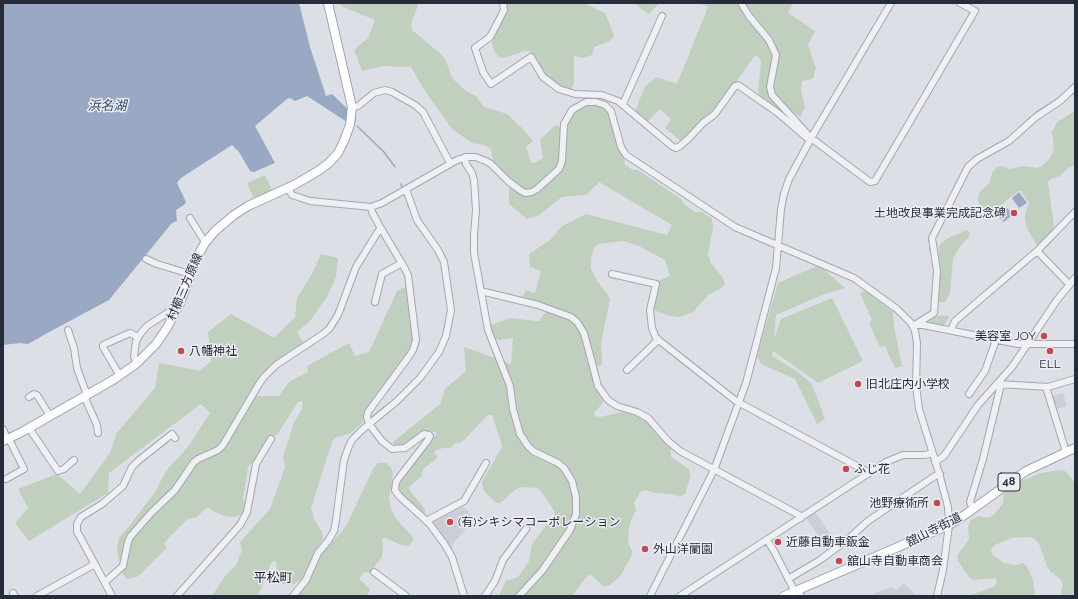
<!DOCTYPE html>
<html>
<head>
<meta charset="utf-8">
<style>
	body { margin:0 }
	#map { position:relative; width:1078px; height:599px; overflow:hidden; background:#dddfe6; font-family:Raleway,sans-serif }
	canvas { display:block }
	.frame { position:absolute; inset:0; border:4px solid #272c3b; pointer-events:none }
</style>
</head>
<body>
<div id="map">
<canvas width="1078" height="599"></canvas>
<div class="frame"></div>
</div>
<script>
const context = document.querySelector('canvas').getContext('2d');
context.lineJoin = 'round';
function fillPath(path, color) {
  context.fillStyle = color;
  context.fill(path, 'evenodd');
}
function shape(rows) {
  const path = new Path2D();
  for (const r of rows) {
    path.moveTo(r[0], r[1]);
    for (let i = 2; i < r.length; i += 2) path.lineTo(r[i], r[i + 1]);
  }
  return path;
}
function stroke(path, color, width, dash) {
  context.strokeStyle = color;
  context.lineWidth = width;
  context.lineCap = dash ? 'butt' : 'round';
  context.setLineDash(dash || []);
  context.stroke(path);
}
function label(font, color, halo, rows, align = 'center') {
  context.font = font + ' Raleway,"Noto Sans JP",sans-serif';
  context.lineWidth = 3;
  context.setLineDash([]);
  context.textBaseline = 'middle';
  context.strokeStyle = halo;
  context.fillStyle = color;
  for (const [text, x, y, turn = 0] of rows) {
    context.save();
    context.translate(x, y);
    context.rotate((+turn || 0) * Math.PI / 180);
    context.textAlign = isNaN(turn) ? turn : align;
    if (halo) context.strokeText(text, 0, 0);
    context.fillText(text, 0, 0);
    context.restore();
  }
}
const built = shape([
	[1063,393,1067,406,1054,410,1050,397],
	[462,505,475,519,453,544,452,550,430,520],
	[815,512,838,545,829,552,806,518],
	[904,583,917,596,873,596,873,594,891,587,896,590]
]);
const green = shape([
	[341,3,419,3,411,24,412,30,442,55,446,61,452,78,466,91,476,96,484,107,507,114,524,130,533,141,526,147,531,163,534,163,543,158,540,140,554,126,559,125,560,128,559,161,557,167,533,188,528,189,524,189,510,179,493,161,491,149,484,145,472,143,452,129,423,88,411,67,383,66,362,71,354,50,368,38,375,20,341,6],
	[505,3,584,3,605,13,614,35,610,41,594,47,592,55,583,58,574,56,574,84,571,89,568,90,560,87,542,72,530,51,524,51,504,58,499,57,495,53,492,44,493,38],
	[634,3,660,3,648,14],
	[699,3,793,3,788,13,815,31,808,45,816,68,813,79,802,81,801,91,805,107,800,117,787,109,776,109,760,97,758,91,761,61,759,57,755,55,716,111,682,142,665,128,671,119,660,109,647,122,635,112,644,88,656,77,677,84,708,7],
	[596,105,603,107,608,113,618,148,624,157,625,165,633,170,638,170,681,199,684,204,695,212,702,212,712,219,713,227,708,255,711,263,723,278,725,284,720,289,708,295,693,312,680,317,670,316,656,311,653,306,660,280,670,276,665,260,641,247,624,241,598,244,594,248,591,259,591,269,597,281,608,295,610,300,601,342,602,361,602,364,600,366,597,365,595,363,587,332,578,320,566,312,557,308,522,298,526,290,535,293,541,271,530,267,529,254,550,240,562,226,586,214,667,235,672,225,599,182,586,195,562,197,539,215,527,219,509,204,509,186,521,195,532,195,539,192,559,174,562,171,565,162,567,130,569,120,578,110,586,106],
	[1075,111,1075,165,1069,167,1060,176,1051,179,1048,182,1054,226,1050,235,1042,243,1039,244,1036,244,1027,228,1025,220,1025,215,1029,203,1021,191,1018,191,998,208,990,210,981,207,979,204,978,199,979,193,990,182,992,173,997,167,1001,166,1010,169,1022,166,1037,168,1042,166,1049,159,1054,149,1052,132,1057,122],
	[265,175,272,190,254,199,247,183],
	[967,230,970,233,969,237,960,246,953,259,950,293,945,302,940,302,938,300,940,268,938,255,939,246,946,239],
	[321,254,338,258,336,277,327,297,310,321,298,331,298,334,303,342,302,344,275,364,250,396,279,396,289,382,308,372,307,366,349,343,355,356,369,352,397,291,407,286,413,339,408,353,365,411,363,422,351,433,335,438,332,442,311,508,314,518,322,532,323,539,315,551,303,578,294,584,288,585,283,584,279,580,277,575,276,562,274,561,271,563,258,596,212,596,225,576,236,565,242,550,240,542,270,509,285,467,283,457,294,422,301,411,303,404,302,401,298,402,277,435,271,437,257,457,248,467,243,499,246,506,243,515,234,517,224,516,215,512,207,507,197,517,188,519,164,543,167,548,139,576,133,578,128,579,124,576,121,571,117,548,119,538,127,529,155,492,166,471,187,448,210,413,201,404,109,473,108,493,29,541,15,523,28,508,18,489,57,474,80,494,110,453,116,434,155,388,159,363,200,371,211,361,208,332,231,314,274,338,295,317,297,298,313,272],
	[819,265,845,288,822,295,776,315,774,339,781,319,832,298,863,361,818,383,773,351,772,356,798,372,812,384,825,419,817,424,795,379,761,364,757,356,778,283],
	[865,290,893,312,894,327,902,366,895,368,885,346,880,347,869,323,872,320,860,293],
	[552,311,570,319,575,323,582,334,596,386,603,399,602,404,594,413,595,416,600,417,622,412,641,416,651,424,669,446,671,449,671,457,689,469,691,475,685,494,680,497,673,494,654,493,645,490,640,492,634,503,636,510,629,526,628,543,632,551,632,555,621,575,610,585,604,587,590,574,587,576,572,596,501,596,500,593,506,581,518,577,529,561,532,544,554,515,555,512,541,491,537,488,522,487,516,489,500,503,497,503,494,501,484,491,482,484,483,480,502,447,501,442,492,415,488,415,462,442,454,444,451,448,443,448,435,451,434,452,437,456,436,459,423,469,421,477,409,487,410,491,425,509,425,513,424,514,401,495,397,489,398,483,436,435,436,432,423,431,403,445,396,446,393,444,393,442,440,404,445,389,466,371,464,347,511,364,513,338,499,340,493,338,490,327,491,325,510,318,535,321,539,321,544,314,547,312],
	[942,315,948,316,949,318,944,325,939,325,931,324,929,322,935,317],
	[378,463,386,463,391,468,393,474,392,481,389,498,391,509,396,519,413,537,413,541,410,545,406,546,401,545,386,538,382,539,383,550,382,557,369,573,364,572,359,579,370,589,367,596,299,596,300,591,323,550,341,533,347,524,373,469],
	[1059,470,1065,471,1070,476,1075,484,1075,596,1062,596,1061,590,1063,585,1061,580,1050,571,1047,566,1039,544,1035,539,1029,537,1012,538,1002,542,995,545,992,548,991,552,993,555,1004,563,1015,565,1023,563,1027,566,1033,580,1035,592,1033,596,969,596,995,586,997,581,995,578,973,580,969,577,958,561,957,557,959,553,969,539,968,527,971,520,978,516,988,518,994,515,1003,503,1004,493,1021,481,1041,473]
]);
const water = shape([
	[3,3,299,3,310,47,326,96,332,94,356,117,356,120,353,126,307,96,295,101,290,98,287,99,255,126,275,163,254,172,250,171,239,152,232,145,181,178,177,183,186,202,184,205,176,210,177,221,172,223,109,300,51,331,28,344,20,343,3,345],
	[1019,192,1027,203,1019,208,1012,198],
	[1006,207,1013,214,1004,222,997,215]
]);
const stream = shape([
	[1025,123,1037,112,1056,100],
	[357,126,384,152,395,167],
	[967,164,976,156],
	[401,184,402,187],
	[404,193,414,219],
	[416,224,427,239],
	[929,239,931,253],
	[931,310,933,290],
	[370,419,384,407],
	[352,436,365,423],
	[337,493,341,459,348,442]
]);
const minor = shape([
	[503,3,504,10,498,22,490,37,475,48,483,72,491,84,531,57,543,77,559,89,575,94,602,95,618,101,673,147,676,148,680,146,689,138,703,123,715,114,735,86,738,85,778,113,807,138,811,138],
	[741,3,749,16,769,40,776,55,770,87,772,95,811,138,870,182,875,181,975,11,960,3],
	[623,104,662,16],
	[352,107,358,106,374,93,385,90,392,92,415,105,423,112,450,163],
	[465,157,466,164,472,173,474,180,476,210,474,235,474,253,488,330,510,386,513,409,520,434,528,446,533,451,558,463,564,468,572,481,576,497,576,514,570,530,542,571,519,596],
	[288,188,292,195,310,201,371,207,382,203,457,160,469,157,475,157,486,161,491,164,508,181,520,190,525,193,532,192,537,189,559,169,562,161,564,124,572,110,586,102,596,102,605,105,611,111,621,147,626,155,735,227,854,278,897,309,911,323,915,331,917,343,916,386,919,409,939,473,948,507,949,525,943,570,937,596],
	[371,207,372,212,379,225,404,267,408,275,416,340,413,350,410,355,368,412,367,417,369,424,382,441,392,449,405,448,424,434,429,435,430,436,428,440,398,479,396,482,395,490,399,496,429,523,445,545,452,557,464,596],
	[190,218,203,239,206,242],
	[1037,251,1069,284],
	[146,259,157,264,190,274],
	[612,274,656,284,650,310,652,328,656,338,736,401,866,471,868,474],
	[481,292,485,292,538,305,571,317,577,322,584,333,598,386,608,400,617,406,637,412,648,418,668,441,680,451,799,515,801,518],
	[375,302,382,274,402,263],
	[915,325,923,325,1018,344,1075,344],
	[913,326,934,313,937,271,932,238,968,167,977,159,1009,141,1036,117,1060,101,1075,87],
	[68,330,74,348,77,368,87,395],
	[951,330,955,321,1037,251,1075,212],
	[137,363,134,357,136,341,141,333,147,326,169,312,176,312],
	[627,370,655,343,658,339],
	[120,376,103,347,103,345,130,333,138,337],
	[998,384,1048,387,1075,379],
	[1046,387,1066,452],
	[969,394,985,371,996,340],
	[84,396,97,425,98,433],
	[29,397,34,394,37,395,50,416],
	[29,428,58,471,64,469,74,460],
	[3,429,7,439],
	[935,462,944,456,978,405,1012,367,1057,300,1075,278],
	[6,479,24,469,9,439],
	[973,509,970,502,983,459,1001,384],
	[427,522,430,519,464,501,486,463],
	[767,540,774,551,795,592],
	[374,572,406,596],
	[788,579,820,560,847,540,868,521,935,476,940,474],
	[105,582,123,566,128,542,130,537,151,513,175,490,194,462,198,459,218,450,223,445,259,384,264,377,276,365,323,334,329,329,338,315,356,267,379,230,381,229],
	[798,590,801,596],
	[13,593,15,596],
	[37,596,95,564],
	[112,596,79,535,77,532,77,524,81,517,102,504,123,486,132,467,138,461,172,434,175,438],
	[177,596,240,525,247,512,256,464,271,439],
	[293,596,306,580,318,553,328,541,334,531,336,520,344,460,349,446,352,440,363,429,397,401,420,378,439,352,446,336,451,310,444,262,438,250,417,220,406,189],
	[485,596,495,581,503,560,526,529],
	[650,596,714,470,746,383,776,268,781,209,784,194,789,179,814,133,891,3],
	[680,596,886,462,903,455,925,455,932,453]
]);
const major = shape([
	[3,441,22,432,113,380,136,364,156,344,167,328,180,303,197,257,205,243,215,231,234,215,248,206,294,185,318,171,329,163,338,153,344,141,350,125,352,107,328,3],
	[784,596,949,525,966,514,1026,471,1075,448]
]);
const markers = [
	[1014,213,4,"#c4484d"],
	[1044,336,4,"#c4484d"],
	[181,351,4,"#c4484d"],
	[1050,351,4,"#c4484d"],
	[858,384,4,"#c4484d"],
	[846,469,4,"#c4484d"],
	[937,503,4,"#c4484d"],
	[450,522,4,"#c4484d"],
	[778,542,4,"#c4484d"],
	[645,549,4,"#c4484d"],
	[839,561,4,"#c4484d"]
];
const shields = [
	[1009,482,22]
];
const shieldNames = [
	["48",1009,482]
];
const poiNames = [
	["土地改良事業完成記念碑",1006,213,"right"],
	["美容室 JOY",1036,336,"right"],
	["八幡神社",189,351],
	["ELL",1050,364,"center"],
	["旧北庄内小学校",866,384],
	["ふじ花",854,469],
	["池野療術所",929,503,"right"],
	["(有)シキシマコーポレーション",458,522],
	["近藤自動車鈑金",786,542],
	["外山洋蘭園",653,549],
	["舘山寺自動車商会",847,561]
];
const streetNames = [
	["村櫛三方原線",185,287,-67],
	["舘山寺街道",934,530,-27]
];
const waterNames = [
	["浜名湖",107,106]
];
const neighbourhoodNames = [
	["平松町",273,578]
];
fillPath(built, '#cbced7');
fillPath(green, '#c1cfbe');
fillPath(water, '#99a9c4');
stroke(stream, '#99a9c4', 1.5);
stroke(minor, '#a3a6af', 8);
stroke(major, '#9da2b0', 10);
stroke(minor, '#eff0f4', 6);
stroke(major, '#fff', 8);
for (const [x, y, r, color] of markers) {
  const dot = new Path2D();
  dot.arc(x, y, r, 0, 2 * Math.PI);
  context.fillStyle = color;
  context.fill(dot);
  stroke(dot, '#eceef3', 1.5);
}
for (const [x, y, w] of shields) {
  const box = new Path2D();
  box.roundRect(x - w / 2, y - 9, w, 18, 3);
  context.fillStyle = '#eceef3';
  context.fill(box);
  stroke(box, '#272c3b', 1);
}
label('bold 11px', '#272c3b', null, shieldNames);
label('12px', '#272c3b', '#eceef3', poiNames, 'left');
label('12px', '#272c3b', '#eceef3', streetNames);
label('italic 13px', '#34476c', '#eceef3', waterNames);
label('13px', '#1a1e2c', '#eceef3', neighbourhoodNames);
</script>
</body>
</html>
